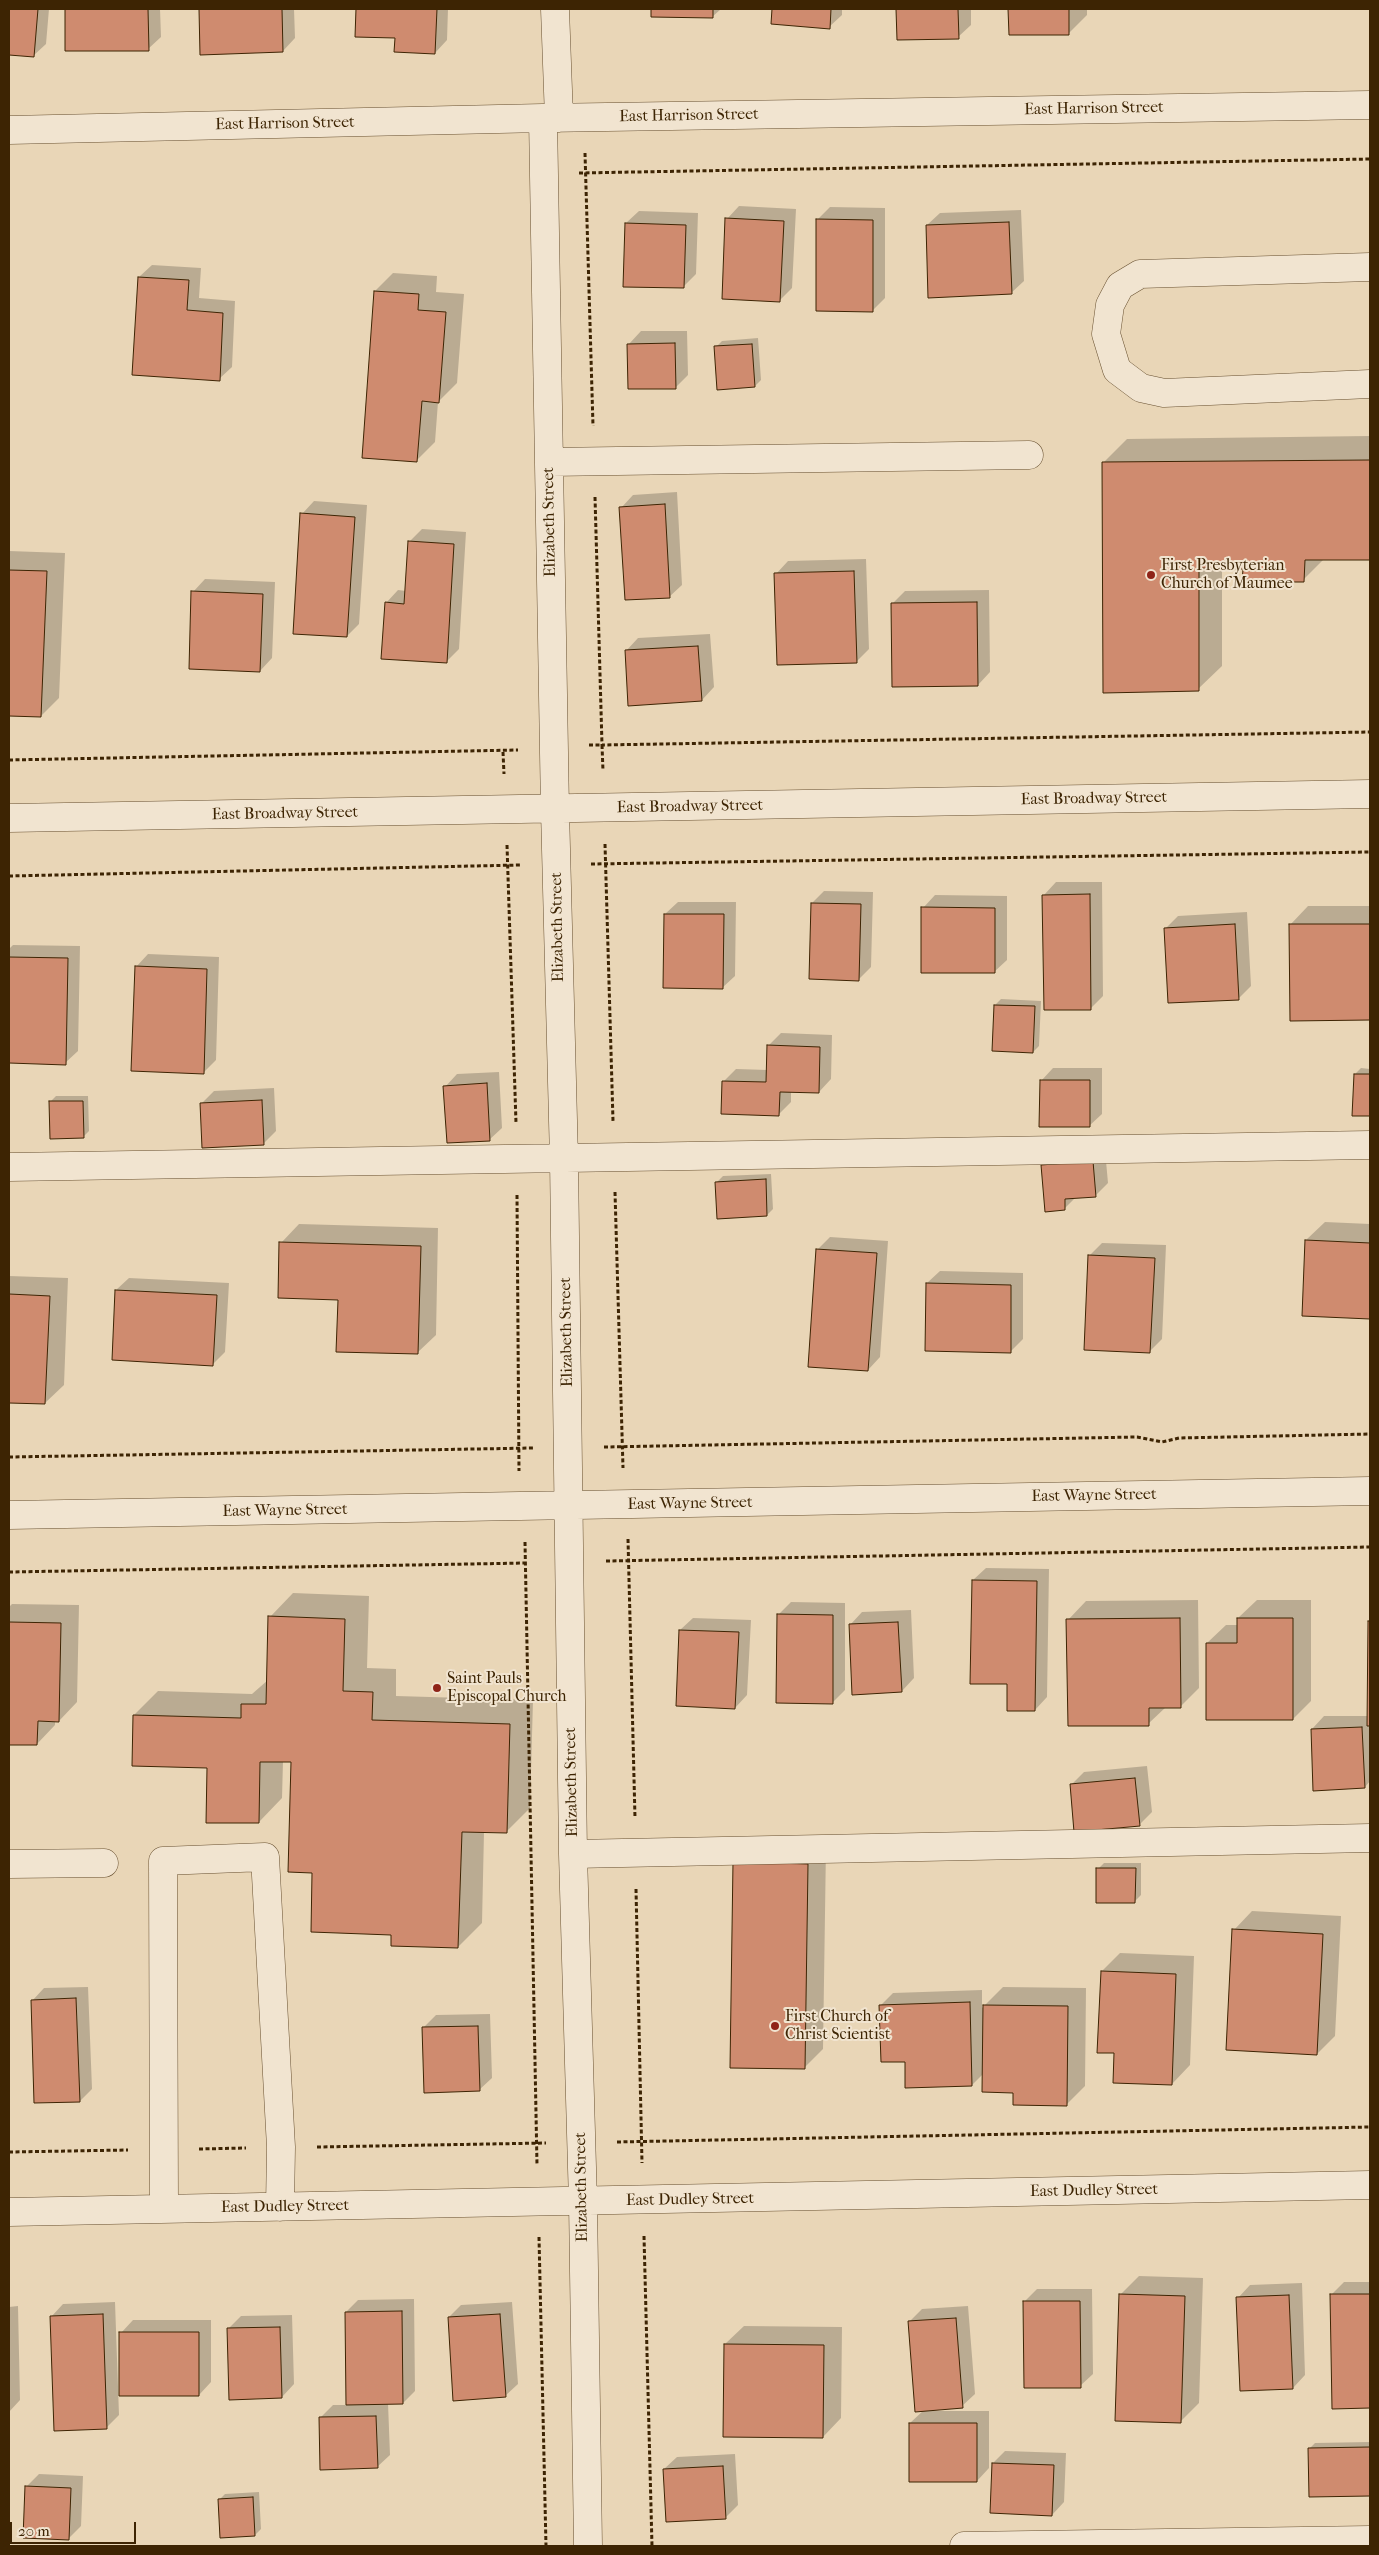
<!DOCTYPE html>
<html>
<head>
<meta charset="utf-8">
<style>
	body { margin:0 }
	#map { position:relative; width:1379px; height:2555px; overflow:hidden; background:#e9d6b7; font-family:"IM FELL French Canon",serif }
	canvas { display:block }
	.frame { position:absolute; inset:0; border:10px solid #3d2403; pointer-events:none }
	.scale { position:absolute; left:10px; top:2522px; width:126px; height:22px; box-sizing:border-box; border:2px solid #3d2403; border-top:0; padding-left:6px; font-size:15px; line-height:18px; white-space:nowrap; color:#3d2403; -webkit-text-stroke:4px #f1e4d0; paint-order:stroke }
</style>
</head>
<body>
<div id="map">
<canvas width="1379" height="2555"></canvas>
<div class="frame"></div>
<div class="scale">20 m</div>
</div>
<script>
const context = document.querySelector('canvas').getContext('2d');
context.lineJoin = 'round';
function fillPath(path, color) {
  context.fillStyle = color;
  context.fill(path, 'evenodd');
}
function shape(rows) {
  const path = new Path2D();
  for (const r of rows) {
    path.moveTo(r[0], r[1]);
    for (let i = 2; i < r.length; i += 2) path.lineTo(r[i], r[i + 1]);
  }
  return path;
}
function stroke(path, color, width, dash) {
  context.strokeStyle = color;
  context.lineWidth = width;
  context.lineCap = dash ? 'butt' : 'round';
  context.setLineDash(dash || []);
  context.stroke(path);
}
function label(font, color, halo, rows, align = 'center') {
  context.font = font + ' "IM FELL French Canon",serif';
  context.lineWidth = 4;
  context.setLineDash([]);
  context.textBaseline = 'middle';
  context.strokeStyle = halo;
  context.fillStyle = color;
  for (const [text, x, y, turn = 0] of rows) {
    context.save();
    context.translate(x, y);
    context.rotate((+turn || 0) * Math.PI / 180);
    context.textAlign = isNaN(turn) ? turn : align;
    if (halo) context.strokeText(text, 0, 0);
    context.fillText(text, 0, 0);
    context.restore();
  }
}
const shadow = shape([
	[9,9,49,9,46,44,33,56,9,54],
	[66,9,160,9,161,37,148,49,66,49],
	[200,9,294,9,295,38,283,51,201,53],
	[357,9,448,9,447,40,435,53,396,37,357,35],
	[652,9,721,9,712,17,652,16],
	[773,9,842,9,842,15,829,27,772,23],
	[897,9,971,9,971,25,958,37,898,38],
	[1010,9,1087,9,1087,15,1069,33,1010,33],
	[739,206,796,209,792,288,779,301,727,219],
	[830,207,885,208,885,298,873,310,817,220],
	[1021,210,1024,281,1011,293,927,225,940,213],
	[639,211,698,213,696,274,684,286,626,223],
	[152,265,201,268,199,298,235,301,232,367,219,379,139,277],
	[393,273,437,276,436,292,464,294,457,383,438,402,435,442,417,460,375,291],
	[641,331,687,331,688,375,675,388,629,344],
	[758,338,761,380,755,386,716,347,722,341],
	[1370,436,1370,559,1325,558,1303,580,1244,567,1222,567,1222,666,1198,689,1103,463,1127,439],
	[677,492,682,585,669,597,621,508,633,495],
	[314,501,367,505,359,624,347,636,302,514],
	[422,529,466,532,459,649,446,662,386,603,398,590,406,591,409,542],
	[9,551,65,553,59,698,41,716,9,715],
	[866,559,869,649,856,662,776,574,788,561],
	[205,579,275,582,272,658,260,671,193,592],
	[989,590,990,672,978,685,892,604,905,591],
	[710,634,714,687,702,700,626,651,638,638],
	[1056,882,1102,882,1103,996,1091,1008,1044,895],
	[824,891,873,892,871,967,859,979,812,903],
	[935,895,1007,896,1007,960,994,972,923,908],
	[678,902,736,902,735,976,722,988,665,914],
	[1308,906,1370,906,1370,1019,1291,1020,1290,925],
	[1247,912,1251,986,1238,999,1166,928,1178,916],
	[13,945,80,946,78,1051,65,1063,9,1062,9,949],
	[148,954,219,957,216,1060,203,1073,136,967],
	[1001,999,1041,1001,1039,1046,1033,1052,995,1005],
	[781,1033,832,1035,831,1079,819,1092,791,1091,791,1102,778,1115,723,1082,736,1069,768,1070,768,1046],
	[1053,1068,1102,1068,1102,1114,1089,1126,1041,1081],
	[1361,1068,1370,1069,1370,1115,1353,1115,1355,1074],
	[499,1072,502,1128,489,1140,445,1087,457,1074],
	[274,1088,276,1131,263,1144,201,1104,214,1091],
	[56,1096,88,1096,89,1131,83,1137,50,1102],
	[1105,1150,1108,1183,1095,1196,1076,1197,1064,1209,1042,1166,1055,1153],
	[771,1174,773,1209,767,1215,717,1182,723,1176],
	[1325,1222,1370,1224,1370,1318,1303,1314,1306,1240],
	[299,1224,438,1228,436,1335,417,1353,339,1299,281,1243],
	[830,1237,888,1241,880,1357,868,1370,817,1250],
	[1102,1243,1166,1245,1162,1339,1149,1352,1085,1349,1090,1255],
	[940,1271,1023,1273,1023,1339,1010,1352,927,1283],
	[9,1276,68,1278,64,1385,45,1403,9,1402],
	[129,1278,229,1283,225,1352,213,1364,116,1290],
	[986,1568,1049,1569,1047,1697,1035,1710,1008,1683,973,1580],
	[293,1593,369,1596,367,1668,396,1669,396,1696,533,1700,530,1808,506,1832,484,1832,482,1923,458,1947,313,1872,292,1761,283,1761,282,1798,259,1822,209,1767,134,1715,158,1691,252,1694,268,1680,270,1617],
	[1198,1600,1199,1688,1180,1707,1166,1707,1148,1724,1068,1620,1086,1601],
	[1257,1600,1311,1600,1311,1701,1293,1719,1207,1643,1226,1625,1238,1625,1238,1618],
	[791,1602,845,1603,845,1690,832,1703,778,1615],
	[12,1604,79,1605,77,1702,59,1721,55,1721,55,1725,37,1744,9,1743,9,1607],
	[911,1610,914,1678,902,1691,850,1625,862,1612],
	[693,1618,751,1620,747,1695,735,1708,680,1630],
	[1370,1620,1370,1781,1365,1787,1312,1729,1324,1716,1369,1716],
	[1147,1766,1152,1812,1139,1825,1071,1785,1084,1772],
	[826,1846,823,2049,804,2068,734,1863],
	[1104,1863,1141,1863,1141,1895,1135,1901,1098,1869],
	[1252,1911,1341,1916,1335,2036,1317,2054,1234,1930],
	[1120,1953,1194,1956,1190,2065,1172,2084,1115,2052,1102,1971],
	[88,1987,92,2089,80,2101,32,2001,44,1988],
	[1003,1987,1086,1988,1085,2086,1066,2105,1014,2092,984,2073,972,2085,906,2060,881,2005,893,1993,982,1990,982,2008],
	[490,2014,492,2078,479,2090,423,2028,436,2015],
	[1139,2276,1203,2278,1199,2403,1180,2422,1121,2294],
	[1344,2282,1370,2282,1370,2407,1333,2407,1331,2295],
	[1302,2283,1305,2375,1293,2388,1238,2298,1250,2285],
	[1037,2289,1092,2289,1093,2374,1080,2386,1025,2301],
	[414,2299,415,2391,403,2403,388,2403,390,2455,377,2467,321,2417,333,2405,348,2405,346,2312,358,2300],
	[115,2302,119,2415,106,2428,51,2317,63,2304],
	[512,2302,518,2384,505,2396,449,2317,461,2305],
	[18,2306,20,2400,9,2412,9,2307],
	[968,2306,975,2394,962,2406,934,2409,934,2411,989,2411,989,2468,977,2481,910,2423,924,2410,909,2322,922,2309],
	[292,2315,294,2384,282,2397,228,2329,241,2316],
	[133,2320,211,2320,211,2382,199,2395,121,2333],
	[744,2326,842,2327,841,2418,823,2437,725,2344],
	[1370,2442,1370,2495,1310,2496,1309,2449,1315,2443],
	[1005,2451,1066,2453,1064,2502,1052,2515,993,2463],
	[735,2454,738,2505,725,2518,664,2469,677,2457],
	[39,2474,83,2476,81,2526,68,2539,26,2487],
	[259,2492,261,2529,255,2535,219,2500,225,2494]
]);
const building = shape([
	[9,9,38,9,34,57,9,55,9,9],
	[65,9,148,9,149,51,65,51,65,9],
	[199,9,282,9,283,52,200,55,199,9],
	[356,9,437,9,435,54,394,52,395,38,355,37,356,9],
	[651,9,713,9,713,18,651,17,651,9],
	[772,9,831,9,830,29,771,24,772,9],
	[896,9,958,9,959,39,897,40,896,9],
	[1008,9,1069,9,1069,35,1009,35,1008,9],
	[725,218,784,221,780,302,722,299,725,218],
	[816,219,873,220,873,312,816,311,816,219],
	[1009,222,1012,294,928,298,926,225,1009,222],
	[625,223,686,225,684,288,623,287,625,223],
	[138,277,189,280,187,310,223,313,220,381,132,375,138,277],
	[374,291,419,294,418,310,446,312,439,403,422,401,417,462,362,458,374,291],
	[675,343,676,389,628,389,627,344,675,343],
	[752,344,755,387,717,390,714,346,752,344],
	[1370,460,1370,560,1305,560,1304,582,1242,582,1243,569,1199,568,1199,691,1103,693,1102,462,1370,460],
	[665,504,670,598,625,600,619,507,665,504],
	[300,513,355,517,347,637,293,634,300,513],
	[408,541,454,544,447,663,381,659,385,602,404,604,408,541],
	[9,570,47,571,41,717,9,716,9,570],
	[854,571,857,663,777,665,774,573,854,571],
	[191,591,263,594,260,672,189,669,191,591],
	[977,602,978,686,892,687,891,603,977,602],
	[698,646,702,701,628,706,625,650,698,646],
	[1090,894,1091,1010,1044,1010,1042,895,1090,894],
	[811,903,861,904,859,981,809,979,811,903],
	[921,907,995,908,995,973,921,973,921,907],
	[664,914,724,914,723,989,663,988,664,914],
	[1235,924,1239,1000,1168,1003,1164,928,1235,924],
	[1289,924,1370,924,1370,1020,1290,1021,1289,924],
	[9,957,68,958,66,1065,9,1063,9,957],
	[135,966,207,969,204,1074,131,1071,135,966],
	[994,1005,1035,1006,1033,1053,992,1051,994,1005],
	[767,1045,820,1047,819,1093,780,1092,779,1116,721,1114,722,1081,766,1082,767,1045],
	[1354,1074,1370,1074,1370,1116,1352,1116,1354,1074],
	[1040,1080,1090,1080,1090,1127,1039,1127,1040,1080],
	[487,1083,490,1141,447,1143,443,1086,487,1083],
	[262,1100,264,1145,202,1148,200,1103,262,1100],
	[49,1101,83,1101,84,1138,50,1139,49,1101],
	[1093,1161,1096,1197,1065,1199,1065,1210,1045,1212,1041,1165,1093,1161],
	[766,1179,767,1216,717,1219,715,1182,766,1179],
	[1305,1240,1370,1243,1370,1319,1302,1316,1305,1240],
	[279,1242,421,1246,418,1354,336,1352,338,1300,278,1298,279,1242],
	[816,1249,877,1253,868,1371,808,1367,816,1249],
	[1088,1255,1155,1258,1150,1353,1084,1350,1088,1255],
	[926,1283,1011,1285,1011,1353,925,1351,926,1283],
	[115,1290,217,1295,213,1366,112,1360,115,1290],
	[9,1294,50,1296,45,1404,9,1403,9,1294],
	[972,1580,1037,1581,1035,1711,1007,1711,1007,1684,970,1684,972,1580],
	[777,1614,833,1615,833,1704,776,1703,777,1614],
	[268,1616,345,1619,343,1691,373,1692,372,1720,510,1724,507,1833,462,1832,458,1948,391,1946,391,1935,311,1932,312,1873,288,1872,291,1762,260,1762,259,1823,206,1823,207,1768,132,1766,133,1715,241,1718,241,1704,266,1704,268,1616],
	[1180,1618,1181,1708,1149,1708,1149,1726,1068,1726,1066,1619,1180,1618],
	[1237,1618,1293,1618,1293,1720,1206,1720,1206,1643,1237,1643,1237,1618],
	[1368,1621,1370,1621,1370,1726,1367,1726,1368,1621],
	[9,1622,61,1623,59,1722,38,1721,37,1745,9,1745,9,1622],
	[898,1622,902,1692,852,1695,849,1624,898,1622],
	[679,1630,739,1632,735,1709,676,1706,679,1630],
	[1362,1727,1365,1788,1313,1791,1311,1729,1362,1727],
	[1135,1778,1140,1826,1074,1832,1070,1784,1135,1778],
	[733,1862,808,1864,805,2069,730,2068,733,1862],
	[1096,1868,1136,1868,1135,1903,1096,1903,1096,1868],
	[1232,1929,1323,1934,1317,2055,1226,2050,1232,1929],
	[1101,1971,1176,1974,1172,2085,1113,2083,1114,2053,1097,2053,1101,1971],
	[76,1998,80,2102,34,2103,31,2000,76,1998],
	[970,2002,972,2086,905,2088,905,2062,881,2062,879,2005,970,2002],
	[983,2005,1068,2006,1067,2106,1013,2105,1013,2093,982,2092,983,2005],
	[478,2026,480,2091,424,2093,422,2027,478,2026],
	[1119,2294,1185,2296,1181,2423,1115,2421,1119,2294],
	[1330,2294,1370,2294,1370,2408,1332,2409,1330,2294],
	[1289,2295,1293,2389,1240,2391,1236,2297,1289,2295],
	[1023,2301,1080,2301,1081,2388,1024,2388,1023,2301],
	[402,2311,403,2404,346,2405,345,2312,402,2311],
	[103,2314,107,2429,54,2431,50,2316,103,2314],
	[500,2314,506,2397,453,2401,448,2317,500,2314],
	[956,2318,963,2408,915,2412,908,2321,956,2318],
	[280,2327,282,2398,229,2400,227,2328,280,2327],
	[119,2332,199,2332,199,2396,119,2396,119,2332],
	[724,2344,824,2345,823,2438,723,2437,724,2344],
	[376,2416,378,2468,320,2470,319,2417,376,2416],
	[909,2423,977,2423,977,2482,909,2482,909,2423],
	[1370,2447,1370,2496,1309,2497,1308,2448,1370,2447],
	[992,2463,1054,2465,1052,2516,990,2513,992,2463],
	[723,2466,726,2519,666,2522,663,2469,723,2466],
	[25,2486,71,2488,69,2540,23,2538,25,2486],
	[253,2497,255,2536,220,2538,218,2499,253,2497]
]);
const path = shape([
	[585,153,593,426],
	[579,173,1370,159],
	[595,497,602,745,1370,732],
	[589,745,602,745,603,771],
	[503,752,504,774],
	[9,760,518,750],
	[605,844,613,1121],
	[507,845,516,1123],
	[591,864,1370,852],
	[9,876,520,865],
	[615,1192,623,1468],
	[517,1195,519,1471],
	[604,1447,1137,1437,1162,1442,1179,1438,1370,1434],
	[9,1457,533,1448],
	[628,1539,635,1818],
	[525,1542,537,2165],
	[606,1561,1370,1547],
	[9,1572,527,1563],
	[636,1889,642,2163],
	[617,2142,1370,2127],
	[317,2147,546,2143],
	[199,2149,246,2148],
	[9,2152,128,2150],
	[644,2236,652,2546],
	[539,2237,546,2546]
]);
const minor = shape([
	[555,9,559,118],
	[543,118,555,810,564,1159,573,1854,583,2202,588,2546],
	[9,130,543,118,1370,105],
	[1370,267,1140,274,1120,286,1110,305,1106,334,1117,370,1141,388,1164,393,1370,384],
	[549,462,1029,455],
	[9,818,1370,794],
	[9,1167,1370,1145],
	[9,1515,1370,1491],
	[573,1854,1370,1838],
	[9,1864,104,1863],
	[164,2209,163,1861,265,1857,281,2147,280,2207],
	[9,2212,1370,2185],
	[964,2546,1370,2540]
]);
const markers = [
	[1151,575,5,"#8f2418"],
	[437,1688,5,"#8f2418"],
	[775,2026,5,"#8f2418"]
];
const streetNames = [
	["East Harrison Street",1094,109,-1],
	["East Harrison Street",689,116,-1],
	["East Harrison Street",285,124,-1],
	["Elizabeth Street",550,522,-91],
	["East Broadway Street",1094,799,-1],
	["East Broadway Street",690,807,-1],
	["East Broadway Street",285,814,-1],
	["Elizabeth Street",558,927,-91],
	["Elizabeth Street",567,1332,-91],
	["East Wayne Street",1094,1496,-1],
	["East Wayne Street",690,1504,-1],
	["East Wayne Street",285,1511,-1],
	["Elizabeth Street",572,1782,-91],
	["Elizabeth Street",582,2187,-91],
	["East Dudley Street",1094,2191,-1],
	["East Dudley Street",690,2200,-1],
	["East Dudley Street",285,2207,-1]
];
const poiNames = [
	["First Presbyterian",1161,566],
	["Church of Maumee",1161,584],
	["Saint Pauls",447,1679],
	["Episcopal Church",447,1697],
	["First Church of",785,2017],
	["Christ Scientist",785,2035]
];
fillPath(shadow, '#0003');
fillPath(building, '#cf8b6f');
stroke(building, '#3d2403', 1);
stroke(minor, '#685030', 29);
stroke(path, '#3d2403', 3, [4, 2.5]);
stroke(minor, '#f1e4d0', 28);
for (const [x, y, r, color] of markers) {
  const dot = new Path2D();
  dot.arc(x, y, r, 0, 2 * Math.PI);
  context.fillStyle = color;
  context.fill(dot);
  stroke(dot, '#f1e4d0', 2);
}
label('16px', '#3d2403', '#f1e4d0', streetNames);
label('16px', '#3d2403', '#f1e4d0', poiNames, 'left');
</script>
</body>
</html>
